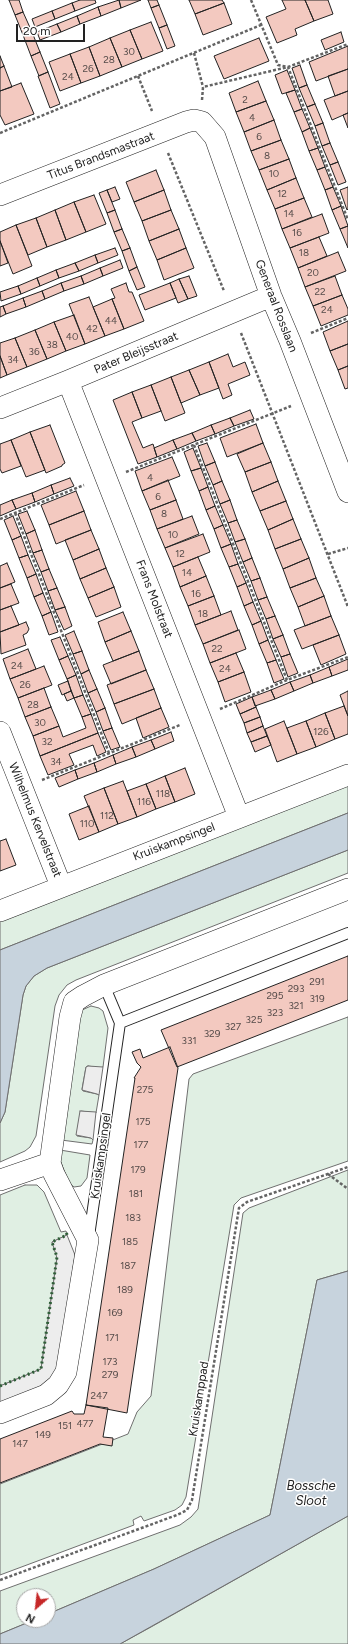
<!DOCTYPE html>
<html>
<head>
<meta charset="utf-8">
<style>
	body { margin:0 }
	#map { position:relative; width:348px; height:1644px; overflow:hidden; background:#fff; font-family:Figtree,sans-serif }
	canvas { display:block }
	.north { position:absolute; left:16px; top:1588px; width:40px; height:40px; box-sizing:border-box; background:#fff; border:1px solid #a7a7a7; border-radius:50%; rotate:208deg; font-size:11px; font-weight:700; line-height:16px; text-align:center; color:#222 }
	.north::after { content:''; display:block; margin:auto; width:14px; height:18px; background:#c62828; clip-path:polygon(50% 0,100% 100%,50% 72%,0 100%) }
	.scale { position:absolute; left:16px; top:24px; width:69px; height:18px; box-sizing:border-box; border:2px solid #222; border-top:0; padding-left:5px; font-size:12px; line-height:14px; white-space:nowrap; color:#222; -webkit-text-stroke:3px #fff; paint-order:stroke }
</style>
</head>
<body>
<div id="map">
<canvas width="348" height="1644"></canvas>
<div class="north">N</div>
<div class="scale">20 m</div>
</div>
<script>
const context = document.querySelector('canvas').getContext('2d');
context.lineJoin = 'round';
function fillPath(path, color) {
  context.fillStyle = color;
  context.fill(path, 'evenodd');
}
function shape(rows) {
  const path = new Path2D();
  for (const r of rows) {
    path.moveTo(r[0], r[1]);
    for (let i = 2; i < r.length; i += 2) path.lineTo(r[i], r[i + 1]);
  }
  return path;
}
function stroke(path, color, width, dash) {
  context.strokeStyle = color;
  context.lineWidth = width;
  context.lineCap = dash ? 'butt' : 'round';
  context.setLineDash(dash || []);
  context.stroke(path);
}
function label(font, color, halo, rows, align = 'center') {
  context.font = font + ' Figtree,sans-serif';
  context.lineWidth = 3;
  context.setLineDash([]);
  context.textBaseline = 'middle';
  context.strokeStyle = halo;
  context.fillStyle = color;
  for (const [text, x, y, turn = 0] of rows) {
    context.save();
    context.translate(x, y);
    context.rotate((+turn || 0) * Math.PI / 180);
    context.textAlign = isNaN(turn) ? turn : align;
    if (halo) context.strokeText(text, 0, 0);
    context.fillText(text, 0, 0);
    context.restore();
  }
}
const green = shape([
	[348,784,348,813,0,950,0,921,348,784],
	[348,850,348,873,76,980,67,985,59,995,55,1006,36,1136,30,1147,25,1151,0,1162,0,1123,5,1112,23,995,26,986,34,976,47,968,348,850],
	[91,1006,99,1008,103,1011,108,1028,103,1067,101,1068,88,1066,86,1067,82,1089,83,1091,97,1094,99,1095,96,1113,81,1111,77,1136,91,1138,93,1140,92,1144,61,1140,79,1017,82,1010,91,1006],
	[348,1017,348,1161,241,1198,234,1205,186,1497,182,1505,175,1510,144,1521,141,1516,133,1520,134,1525,0,1575,0,1484,128,1434,137,1412,151,1396,189,1079,193,1074,348,1017],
	[60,1150,90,1155,87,1178,81,1186,74,1187,69,1183,60,1160,60,1150],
	[348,1170,348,1271,317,1280,270,1515,154,1569,48,1614,48,1596,24,1596,24,1620,34,1620,0,1634,0,1591,180,1525,191,1517,198,1509,243,1213,249,1208,348,1170],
	[25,1185,37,1185,44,1192,61,1232,66,1231,67,1235,52,1242,57,1257,41,1369,0,1386,0,1195,25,1185],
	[348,1516,348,1644,120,1644,151,1627,348,1516]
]);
const parking = shape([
	[88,1066,103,1067,99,1095,97,1094,82,1090,86,1067,88,1066],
	[80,1111,96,1112,93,1140,91,1138,76,1135,80,1111],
	[67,1235,75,1255,58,1370,53,1381,0,1404,0,1386,41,1369,57,1258,52,1242,67,1235]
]);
const water = shape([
	[348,813,348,850,47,968,34,976,26,986,23,995,5,1112,0,1123,0,950,348,813],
	[348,1271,348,1516,120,1644,0,1644,0,1634,34,1620,48,1620,48,1614,154,1569,270,1515,317,1280,348,1271]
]);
const building = shape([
	[9,0,19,0,23,12,15,15,9,0],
	[80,0,95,0,96,3,75,11,72,3,80,0],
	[119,0,141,0,121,8,119,0],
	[119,0,121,8,101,16,98,7,119,0],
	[148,0,157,0,159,5,151,8,148,0],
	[189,0,222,0,224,3,195,14,189,0],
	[282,0,305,0,314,21,295,29,297,35,277,43,266,17,286,9,282,0],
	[305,0,328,0,333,14,314,21,305,0],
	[72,3,75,11,55,19,52,11,72,3],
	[224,3,232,24,203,35,195,14,224,3],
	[159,5,167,25,159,28,151,8,159,5],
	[98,7,101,16,80,24,77,16,98,7],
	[52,11,55,19,35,27,32,19,52,11],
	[23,12,32,32,23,35,15,15,23,12],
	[77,16,80,24,61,32,57,24,77,16],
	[151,22,163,51,142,59,130,30,151,22],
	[57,24,61,32,40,40,37,32,57,24],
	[167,25,175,46,167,49,159,28,167,25],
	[130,30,142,59,122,67,110,38,130,30],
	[32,32,40,52,31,56,23,35,32,32],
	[341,32,344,42,325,50,321,40,341,32],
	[110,38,122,67,100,76,89,47,110,38],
	[259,38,269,61,224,79,214,56,259,38],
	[348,46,348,69,316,81,309,62,348,46],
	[89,47,100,76,81,83,70,54,89,47],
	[40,52,48,72,39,76,31,56,40,52],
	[70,54,81,83,60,91,49,62,70,54],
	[0,56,4,66,0,68,0,56],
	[300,65,307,85,299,88,292,68,300,65],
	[4,66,12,87,0,91,0,68,4,66],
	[348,69,348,91,335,96,328,76,348,69],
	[287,70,295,90,282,94,275,75,287,70],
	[48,72,60,104,50,108,38,76,48,72],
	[258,81,266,101,236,112,229,93,258,81],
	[21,83,34,114,5,125,0,115,0,91,21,83],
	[307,85,315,104,307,107,299,88,307,85],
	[295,90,302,109,294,112,286,93,295,90],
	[348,91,348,113,332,120,324,100,348,91],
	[266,101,274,120,244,132,236,112,266,101],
	[315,104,323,123,315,126,307,107,315,104],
	[302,109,310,128,302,132,294,112,302,109],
	[348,113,348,128,343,115,348,113],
	[274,120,281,140,251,151,244,132,274,120],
	[323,123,330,143,322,146,315,126,323,123],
	[310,128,318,148,309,151,302,132,310,128],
	[281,140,289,159,259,170,251,151,281,140],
	[330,143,338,162,330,165,322,146,330,143],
	[318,148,325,167,317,170,309,151,318,148],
	[289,159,296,178,267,190,259,170,289,159],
	[338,162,346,182,338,185,330,165,338,162],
	[325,167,333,187,325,190,317,170,325,167],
	[156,170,164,190,134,202,126,182,156,170],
	[296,178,304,198,275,209,267,190,296,178],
	[115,187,120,199,112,202,107,190,115,187],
	[333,187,341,206,332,210,325,190,333,187],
	[348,187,348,209,347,210,340,190,348,187],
	[107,190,115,210,107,213,99,193,107,190],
	[164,190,171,210,142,221,134,202,164,190],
	[94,195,106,224,86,232,74,202,94,195],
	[304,198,312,217,282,229,275,209,304,198],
	[74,202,86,232,66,240,55,210,74,202],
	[341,206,348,226,340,229,332,210,341,206],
	[55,210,66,240,47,247,36,218,55,210],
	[115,210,122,229,114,232,107,213,115,210],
	[171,210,179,229,149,241,142,221,171,210],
	[322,214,329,233,290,248,282,229,322,214],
	[36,218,47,247,28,255,16,225,36,218],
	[16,225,32,266,13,274,0,241,0,232,16,225],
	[348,226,348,248,340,229,348,226],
	[122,229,130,248,122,251,114,232,122,229],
	[179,229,186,248,157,260,149,241,179,229],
	[319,237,327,256,298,268,290,248,319,237],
	[0,241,8,263,0,266,0,241],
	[115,248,118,255,98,263,95,255,115,248],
	[130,248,137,267,129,271,122,251,130,248],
	[186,248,194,268,164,280,157,260,186,248],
	[338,252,346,271,305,287,298,268,338,252],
	[95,255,98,263,79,271,75,263,95,255],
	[120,260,123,268,103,276,100,268,120,260],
	[75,263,79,271,59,278,56,270,75,263],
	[137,267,145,287,137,290,129,271,137,267],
	[100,268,103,276,84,284,81,276,100,268],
	[56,270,59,278,40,286,37,278,56,270],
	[81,276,84,284,64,291,61,283,81,276],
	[189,276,197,296,188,299,179,279,189,276],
	[335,276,342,295,313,306,305,287,335,276],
	[37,278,40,286,21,294,18,286,37,278],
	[179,279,188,299,178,303,170,283,179,279],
	[61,283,64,291,45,299,42,291,61,283],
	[126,283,129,292,132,292,144,321,124,329,112,299,115,298,111,289,126,283],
	[170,283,176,298,145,310,139,295,170,283],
	[18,286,21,294,1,301,0,292,18,286],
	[42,291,45,299,26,307,23,298,42,291],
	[342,295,348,309,348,315,321,326,313,306,342,295],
	[89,297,105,336,85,344,69,304,89,297],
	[23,298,26,307,6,314,3,306,23,298],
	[112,299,124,329,105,336,93,307,112,299],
	[3,306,6,314,0,317,0,307,3,306],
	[74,315,85,344,66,351,54,322,74,315],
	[348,321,348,344,330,351,323,332,348,321],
	[54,322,66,351,47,359,35,330,54,322],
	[35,330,47,359,27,367,15,338,35,330],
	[15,338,27,367,7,375,0,356,0,343,15,338],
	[348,344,348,366,338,370,330,351,348,344],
	[228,354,233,367,245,362,250,375,228,384,232,395,223,399,209,362,228,354],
	[0,356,7,375,0,378,0,356],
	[209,362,219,388,200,395,189,370,209,362],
	[348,366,348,388,345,389,338,370,348,366],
	[189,370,200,395,181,403,171,377,189,370],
	[171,377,185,413,165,421,151,385,171,377],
	[151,385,161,411,142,418,132,392,151,385],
	[132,392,142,418,132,422,143,448,153,444,157,457,138,464,113,400,132,392],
	[250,410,254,419,234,426,230,418,250,410],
	[230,418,234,426,215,434,211,425,230,418],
	[256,424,263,443,227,457,220,438,256,424],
	[50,425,65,463,62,465,62,466,46,473,30,432,50,425],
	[211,425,215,434,196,441,192,433,211,425],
	[30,432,45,470,26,477,11,440,30,432],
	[192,433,196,441,177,449,173,440,192,433],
	[11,440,21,466,2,473,0,469,0,444,11,440],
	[173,440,177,449,157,457,154,448,173,440],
	[207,443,215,462,205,466,198,446,207,443],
	[263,443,271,462,245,472,237,454,263,443],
	[193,448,201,468,191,471,184,452,193,448],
	[172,457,180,476,142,491,135,471,172,457],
	[215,462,222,481,213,485,205,466,215,462],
	[271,462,278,481,252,492,245,472,271,462],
	[201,468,208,487,199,491,191,471,201,468],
	[70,478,74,486,54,494,51,485,70,478],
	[168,480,176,500,150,510,142,491,168,480],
	[222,481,230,500,220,504,213,485,222,481],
	[278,481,286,501,260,511,252,492,278,481],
	[51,485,54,494,35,502,32,493,51,485],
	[208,487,215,506,206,510,199,491,208,487],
	[76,491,84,511,49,525,41,505,76,491],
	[32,493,35,502,16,509,12,500,32,493],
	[12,500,16,509,0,516,0,505,12,500],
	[176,500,183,519,157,529,150,510,176,500],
	[230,500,237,520,228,523,220,504,230,500],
	[286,501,293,519,268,530,260,511,286,501],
	[215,506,223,525,214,529,206,510,215,506],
	[27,511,35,530,26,534,18,514,27,511],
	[84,511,91,530,56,544,49,525,84,511],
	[13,516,21,536,12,540,4,520,13,516],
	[192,516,199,534,165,548,157,529,192,516],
	[293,519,301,539,275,549,268,530,293,519],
	[237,520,245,539,235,542,228,523,237,520],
	[223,525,231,544,221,548,214,529,223,525],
	[35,530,42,550,33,553,26,534,35,530],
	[91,530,99,549,73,560,65,540,91,530],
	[203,534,210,552,173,567,165,548,203,534],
	[21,536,28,555,19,558,12,540,21,536],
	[245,539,252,558,243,562,235,542,245,539],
	[301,539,309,558,283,569,275,549,301,539],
	[231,544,238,564,229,567,221,548,231,544],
	[99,549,106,568,80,579,73,560,99,549],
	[42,550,49,569,41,572,33,553,42,550],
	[28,555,36,574,27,578,19,558,28,555],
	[198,557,206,576,180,587,173,567,198,557],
	[252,558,260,578,251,581,243,562,252,558],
	[309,558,316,578,290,588,283,569,309,558],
	[7,563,15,582,0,588,0,566,7,563],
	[238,564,246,583,237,587,229,567,238,564],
	[106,568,114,587,88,598,80,579,106,568],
	[49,569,57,588,48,591,41,572,49,569],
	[36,574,43,593,34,597,27,578,36,574],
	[206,576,214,596,188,606,180,587,206,576],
	[260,578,267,597,258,600,251,581,260,578],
	[316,578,324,596,298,607,290,588,316,578],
	[246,583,253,602,244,606,237,587,246,583],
	[11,584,19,603,0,610,0,588,11,584],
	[114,587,121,607,96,617,88,598,114,587],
	[57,588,65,607,55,610,48,591,57,588],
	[43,593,51,612,42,616,34,597,43,593],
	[214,596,221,615,195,625,188,606,214,596],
	[324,596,331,616,305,626,298,607,324,596],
	[267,597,275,616,266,619,258,600,267,597],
	[253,602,261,621,252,625,244,606,253,602],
	[11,606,19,625,0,632,0,610,11,606],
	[65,607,72,626,64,630,55,610,65,607],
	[231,611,238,630,203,644,195,625,231,611],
	[51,612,58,632,49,635,42,616,51,612],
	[123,612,131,631,105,642,98,622,123,612],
	[275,616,283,635,273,639,266,619,275,616],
	[331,616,339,635,302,649,294,630,331,616],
	[261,621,268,640,259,644,252,625,261,621],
	[26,622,29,629,27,633,23,635,26,645,1,654,0,632,26,622],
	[239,630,246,649,210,663,203,644,239,630],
	[74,631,82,651,73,654,65,635,74,631],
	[131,631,139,651,113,661,105,642,131,631],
	[283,635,290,654,281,657,273,639,283,635],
	[339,635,346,654,321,665,313,645,339,635],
	[60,637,68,656,59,660,51,640,60,637],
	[268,640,276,660,267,663,259,644,268,640],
	[28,649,36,669,10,679,3,659,28,649],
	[82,651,89,670,81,674,73,654,82,651],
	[139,651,146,670,111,684,103,665,139,651],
	[236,653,244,672,218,682,210,663,236,653],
	[290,654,298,673,288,677,281,657,290,654],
	[68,656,76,675,67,679,59,660,68,656],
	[348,659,348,670,332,676,329,667,348,659],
	[276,660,284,679,274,683,267,663,276,660],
	[44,666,52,685,18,698,10,679,44,666],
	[329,667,332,676,313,683,310,675,329,667],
	[89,670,97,689,88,693,81,674,89,670],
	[146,670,154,689,114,704,107,685,146,670],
	[244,672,251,692,225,702,218,682,244,672],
	[76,675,83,695,74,698,67,679,76,675],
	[310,675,313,683,294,691,290,682,310,675],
	[68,681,71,691,62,695,58,685,68,681],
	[290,682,294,691,275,699,271,690,290,682],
	[44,688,51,707,25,717,18,698,44,688],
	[97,689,105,708,96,712,88,693,97,689],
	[154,689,161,708,122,724,114,704,154,689],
	[271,690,275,699,255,706,252,697,271,690],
	[71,691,74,698,67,701,64,694,71,691],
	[348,691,348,716,340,695,348,691],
	[83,695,91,714,82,717,74,698,83,695],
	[252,697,256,707,240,714,236,704,252,697],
	[344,706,348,716,348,734,335,739,325,713,344,706],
	[51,707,59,726,33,736,25,717,51,707],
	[256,707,260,717,244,723,240,714,256,707],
	[105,708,112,728,103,731,96,712,105,708],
	[161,708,169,727,143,738,136,718,161,708],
	[325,713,335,739,316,747,306,721,325,713],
	[91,714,98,733,40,756,33,736,59,726,63,737,86,728,82,717,91,714],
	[260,717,263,726,247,733,244,723,260,717],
	[284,721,297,754,277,762,265,729,284,721],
	[306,721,316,747,297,754,287,728,306,721],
	[263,726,267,736,251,742,247,733,263,726],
	[112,728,120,747,111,750,103,731,112,728],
	[171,732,174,741,155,749,151,740,171,732],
	[98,733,106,752,97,756,93,745,69,754,74,765,48,775,40,756,98,733],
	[267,736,271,745,255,752,251,742,267,736],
	[151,740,155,749,136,757,132,747,151,740],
	[132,747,136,757,116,764,113,755,132,747],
	[113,755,116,764,97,772,94,763,113,755],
	[94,763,97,772,78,779,75,770,94,763],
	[185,768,195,794,175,802,165,776,185,768],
	[75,770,78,779,59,787,55,778,75,770],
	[165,776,175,802,156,809,146,784,165,776],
	[123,781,137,817,118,824,104,788,123,781],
	[146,784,156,809,137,817,127,791,146,784],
	[104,788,118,824,99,832,84,796,104,788],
	[89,806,99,832,79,840,69,814,89,806],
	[6,839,16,865,0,871,0,841,6,839],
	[348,956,348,1000,177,1067,161,1030,348,956],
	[170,1047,178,1068,127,1413,86,1405,135,1078,134,1078,141,1067,137,1063,132,1052,140,1049,143,1058,170,1047],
	[86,1405,108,1408,103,1437,113,1438,112,1446,100,1444,0,1483,0,1439,72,1411,74,1414,84,1414,86,1405]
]);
const path = shape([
	[251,0,278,65,288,67,348,220],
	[194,53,203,87],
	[138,76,152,111],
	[202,100,203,87,288,67,348,44],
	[0,133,261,25],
	[168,153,224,291],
	[241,333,348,607],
	[311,333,348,318],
	[194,445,287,680],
	[126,472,291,406],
	[15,513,109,753],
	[0,519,84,485],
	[328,554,348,548],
	[220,709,287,680,348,657],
	[42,780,180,725],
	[328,1174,348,1189],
	[0,1580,177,1515,187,1510,192,1500,239,1208,247,1202,348,1167]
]);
const lane = shape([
	[120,1023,348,933],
	[89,1236,120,1023,104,985]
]);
const street = shape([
	[0,195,186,122,194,120,202,122,215,137,271,296,290,341,348,492],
	[68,381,239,817],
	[0,408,68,381,271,296],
	[0,732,61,886],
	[0,911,348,775],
	[0,1180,50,1163,70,1017,74,1002,83,996,104,985,348,889],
	[0,1413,46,1395,58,1385,66,1372,88,1240,54,1174,50,1163]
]);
const hedge = shape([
	[0,1386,41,1369,57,1257,52,1242,67,1235,66,1231]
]);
const numberNames = [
	["30",129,52],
	["28",109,60],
	["26",88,69],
	["24",68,77],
	["2",245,100],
	["4",252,118],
	["6",259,137],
	["8",267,156],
	["10",274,174],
	["12",282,194],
	["14",289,214],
	["16",297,233],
	["18",304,253],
	["20",313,273],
	["22",320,292],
	["24",327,310],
	["44",111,321],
	["42",92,329],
	["40",72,337],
	["38",52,345],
	["36",34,352],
	["34",13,360],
	["4",150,478],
	["6",158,497],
	["8",164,514],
	["10",173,535],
	["12",180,554],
	["14",187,573],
	["16",196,594],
	["18",203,614],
	["22",217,649],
	["24",17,666],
	["24",225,669],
	["26",25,685],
	["28",33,705],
	["30",40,723],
	["126",321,732],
	["32",47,742],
	["34",56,762],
	["118",163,794],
	["116",144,802],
	["112",107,816],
	["110",87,824],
	["291",317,982],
	["293",296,989],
	["295",275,996],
	["319",317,999],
	["321",296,1006],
	["323",275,1013],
	["325",254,1020],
	["327",233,1027],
	["329",212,1034],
	["331",189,1041],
	["275",145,1090],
	["175",143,1122],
	["177",141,1145],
	["179",138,1170],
	["181",136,1194],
	["183",133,1218],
	["185",130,1242],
	["187",128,1266],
	["189",125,1290],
	["169",115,1313],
	["171",112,1338],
	["173",110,1362],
	["279",110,1375],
	["247",99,1396],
	["477",85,1424],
	["151",65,1426],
	["149",43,1435],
	["147",20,1444]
];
const streetNames = [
	["Titus Brandsmastraat",101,156,-21],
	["Generaal Rosslaan",276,306,69],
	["Pater Bleijsstraat",136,353,-23],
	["Frans Molstraat",154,599,69],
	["Wilhelmus Kervelstraat",35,820,68],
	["Kruiskampsingel",174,842,-21],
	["Kruiskampsingel",101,1156,-82],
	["Kruiskamppad",199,1399,-81]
];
const waterNames = [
	["Bossche",311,1486],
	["Sloot",311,1501]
];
fillPath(green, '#e0efe3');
stroke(green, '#6f6f6f', 1);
fillPath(parking, '#ededed');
stroke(parking, '#6f6f6f', 1);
fillPath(water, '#c7d3dd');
stroke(water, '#6f6f6f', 1);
fillPath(building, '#f3c9c0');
stroke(building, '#222', 1);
stroke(lane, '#222', 12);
stroke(street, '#222', 22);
stroke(path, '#646464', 2.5, [3, 2]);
stroke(lane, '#fff', 10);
stroke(street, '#fff', 21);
stroke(hedge, '#2f5e38', 3, [2, 3]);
label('10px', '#564c4a', null, numberNames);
label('12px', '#222', '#fff', streetNames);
label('italic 13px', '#222', '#fff', waterNames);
</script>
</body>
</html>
